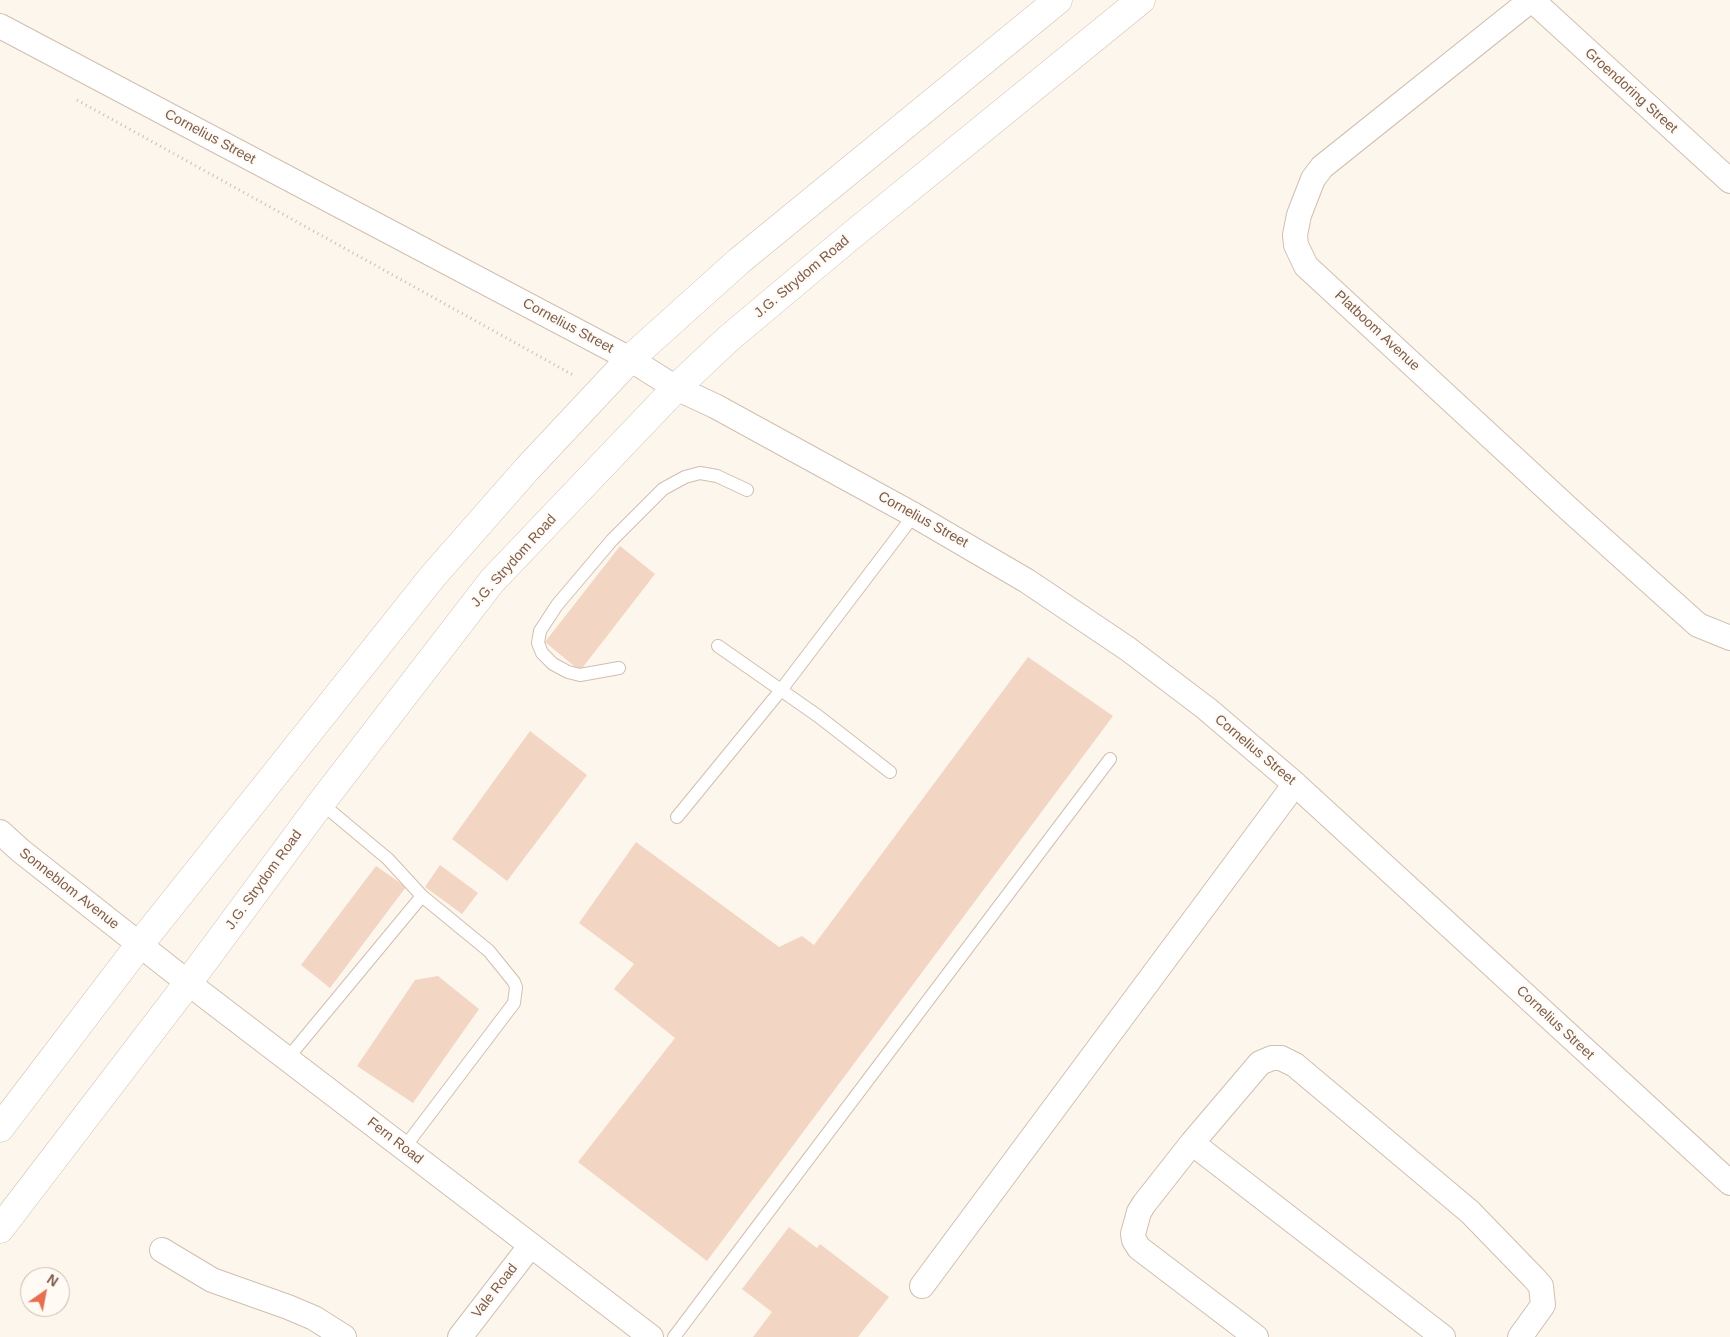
<!DOCTYPE html>
<html>
<head>
<meta charset="utf-8">
<style>
	body { margin:0 }
	#map { position:relative; width:1730px; height:1337px; overflow:hidden; background:#fdf6ec; font-family:Arial,sans-serif }
	canvas { display:block }
	.north { position:absolute; left:20px; top:1267px; width:50px; height:50px; box-sizing:border-box; background:#fffaf3; border:1px solid #cabbb1; border-radius:50%; rotate:33deg; font-size:14px; font-weight:700; line-height:20px; text-align:center; color:#7a5c4d }
	.north::after { content:''; display:block; margin:auto; width:18px; height:22px; background:#e76f51; clip-path:polygon(50% 0,100% 100%,50% 72%,0 100%) }
</style>
</head>
<body>
<div id="map">
<canvas width="1730" height="1337"></canvas>
<div class="north">N</div>
</div>
<script>
const context = document.querySelector('canvas').getContext('2d');
context.lineJoin = 'round';
function fillPath(path, color) {
  context.fillStyle = color;
  context.fill(path, 'evenodd');
}
function shape(rows) {
  const path = new Path2D();
  for (const r of rows) {
    path.moveTo(r[0], r[1]);
    for (let i = 2; i < r.length; i += 2) path.lineTo(r[i], r[i + 1]);
  }
  return path;
}
function stroke(path, color, width, dash) {
  context.strokeStyle = color;
  context.lineWidth = width;
  context.lineCap = dash ? 'butt' : 'round';
  context.setLineDash(dash || []);
  context.stroke(path);
}
function label(font, color, halo, rows, align = 'center') {
  context.font = font + ' Arial,sans-serif';
  context.lineWidth = 4;
  context.setLineDash([]);
  context.textBaseline = 'middle';
  context.strokeStyle = halo;
  context.fillStyle = color;
  for (const [text, x, y, turn = 0] of rows) {
    context.save();
    context.translate(x, y);
    context.rotate((+turn || 0) * Math.PI / 180);
    context.textAlign = isNaN(turn) ? turn : align;
    if (halo) context.strokeText(text, 0, 0);
    context.fillText(text, 0, 0);
    context.restore();
  }
}
const building = shape([
	[620,546,655,574,580,671,545,642],
	[1028,657,1113,716,707,1261,578,1162,675,1038,614,989,634,964,579,923,636,842,779,947,802,936,814,945],
	[530,731,587,775,507,881,452,839],
	[440,865,478,893,462,914,425,887],
	[376,866,406,887,330,988,301,965],
	[438,976,479,1009,413,1103,357,1066,415,980],
	[789,1227,817,1248,820,1244,889,1297,858,1337,753,1337,772,1312,742,1289]
]);
const path = shape([
	[77,100,575,376]
]);
const service = shape([
	[718,646,818,716,890,772],
	[619,668,580,675,568,672,553,664,542,653,538,643,540,631,557,605,612,540,663,489,685,477,700,473,717,476,747,490],
	[321,803,388,859,422,896,489,951,514,982,516,987,514,1003,404,1148],
	[677,817,781,690,914,515],
	[287,1059,422,896],
	[674,1337,1110,759]
]);
const minor = shape([
	[1531,0,1322,167,1313,179,1299,215,1295,235,1296,245,1306,266,1571,511,1698,625,1730,638],
	[1532,0,1730,181],
	[0,26,630,359,676,388,715,406,914,515,1027,581,1128,649,1207,709,1295,784,1730,1183],
	[0,832,21,851,196,989,651,1337],
	[1192,1143,1443,1337],
	[162,1250,212,1280,288,1307,314,1318,344,1337],
	[922,1286,1295,784],
	[460,1337,531,1245],
	[1256,1337,1139,1248,1134,1240,1133,1234,1139,1212,1144,1204,1192,1143,1260,1063,1272,1058,1281,1058,1295,1065,1470,1212,1534,1278,1541,1286,1543,1305,1520,1337]
]);
const tertiary = shape([
	[0,1128,140,944,433,576,527,469,630,359,739,261,1058,0],
	[0,1229,188,983,321,803,492,581,676,388,728,339,846,240,1141,0]
]);
const streetNames = [
	["Groendoring Street",1631,91,42],
	["Cornelius Street",210,137,28],
	["J.G. Strydom Road",802,277,-40],
	["Cornelius Street",568,326,28],
	["Platboom Avenue",1377,331,43],
	["Cornelius Street",923,520,29],
	["J.G. Strydom Road",514,561,-48],
	["Cornelius Street",1255,750,40],
	["J.G. Strydom Road",264,880,-54],
	["Sonneblom Avenue",69,889,38],
	["Cornelius Street",1555,1023,43],
	["Fern Road",395,1141,38],
	["Vale Road",495,1291,-52]
];
fillPath(building, '#f3d5c3');
stroke(service, '#d1beb0', 14);
stroke(minor, '#d1beb0', 26);
stroke(tertiary, '#d1beb0', 29);
stroke(path, '#d9b8a5', 3, [1, 4]);
stroke(service, '#fff', 12);
stroke(minor, '#fff', 24);
stroke(tertiary, '#fff', 28);
label('14px', '#7a5c4d', '#fffaf3', streetNames);
</script>
</body>
</html>
